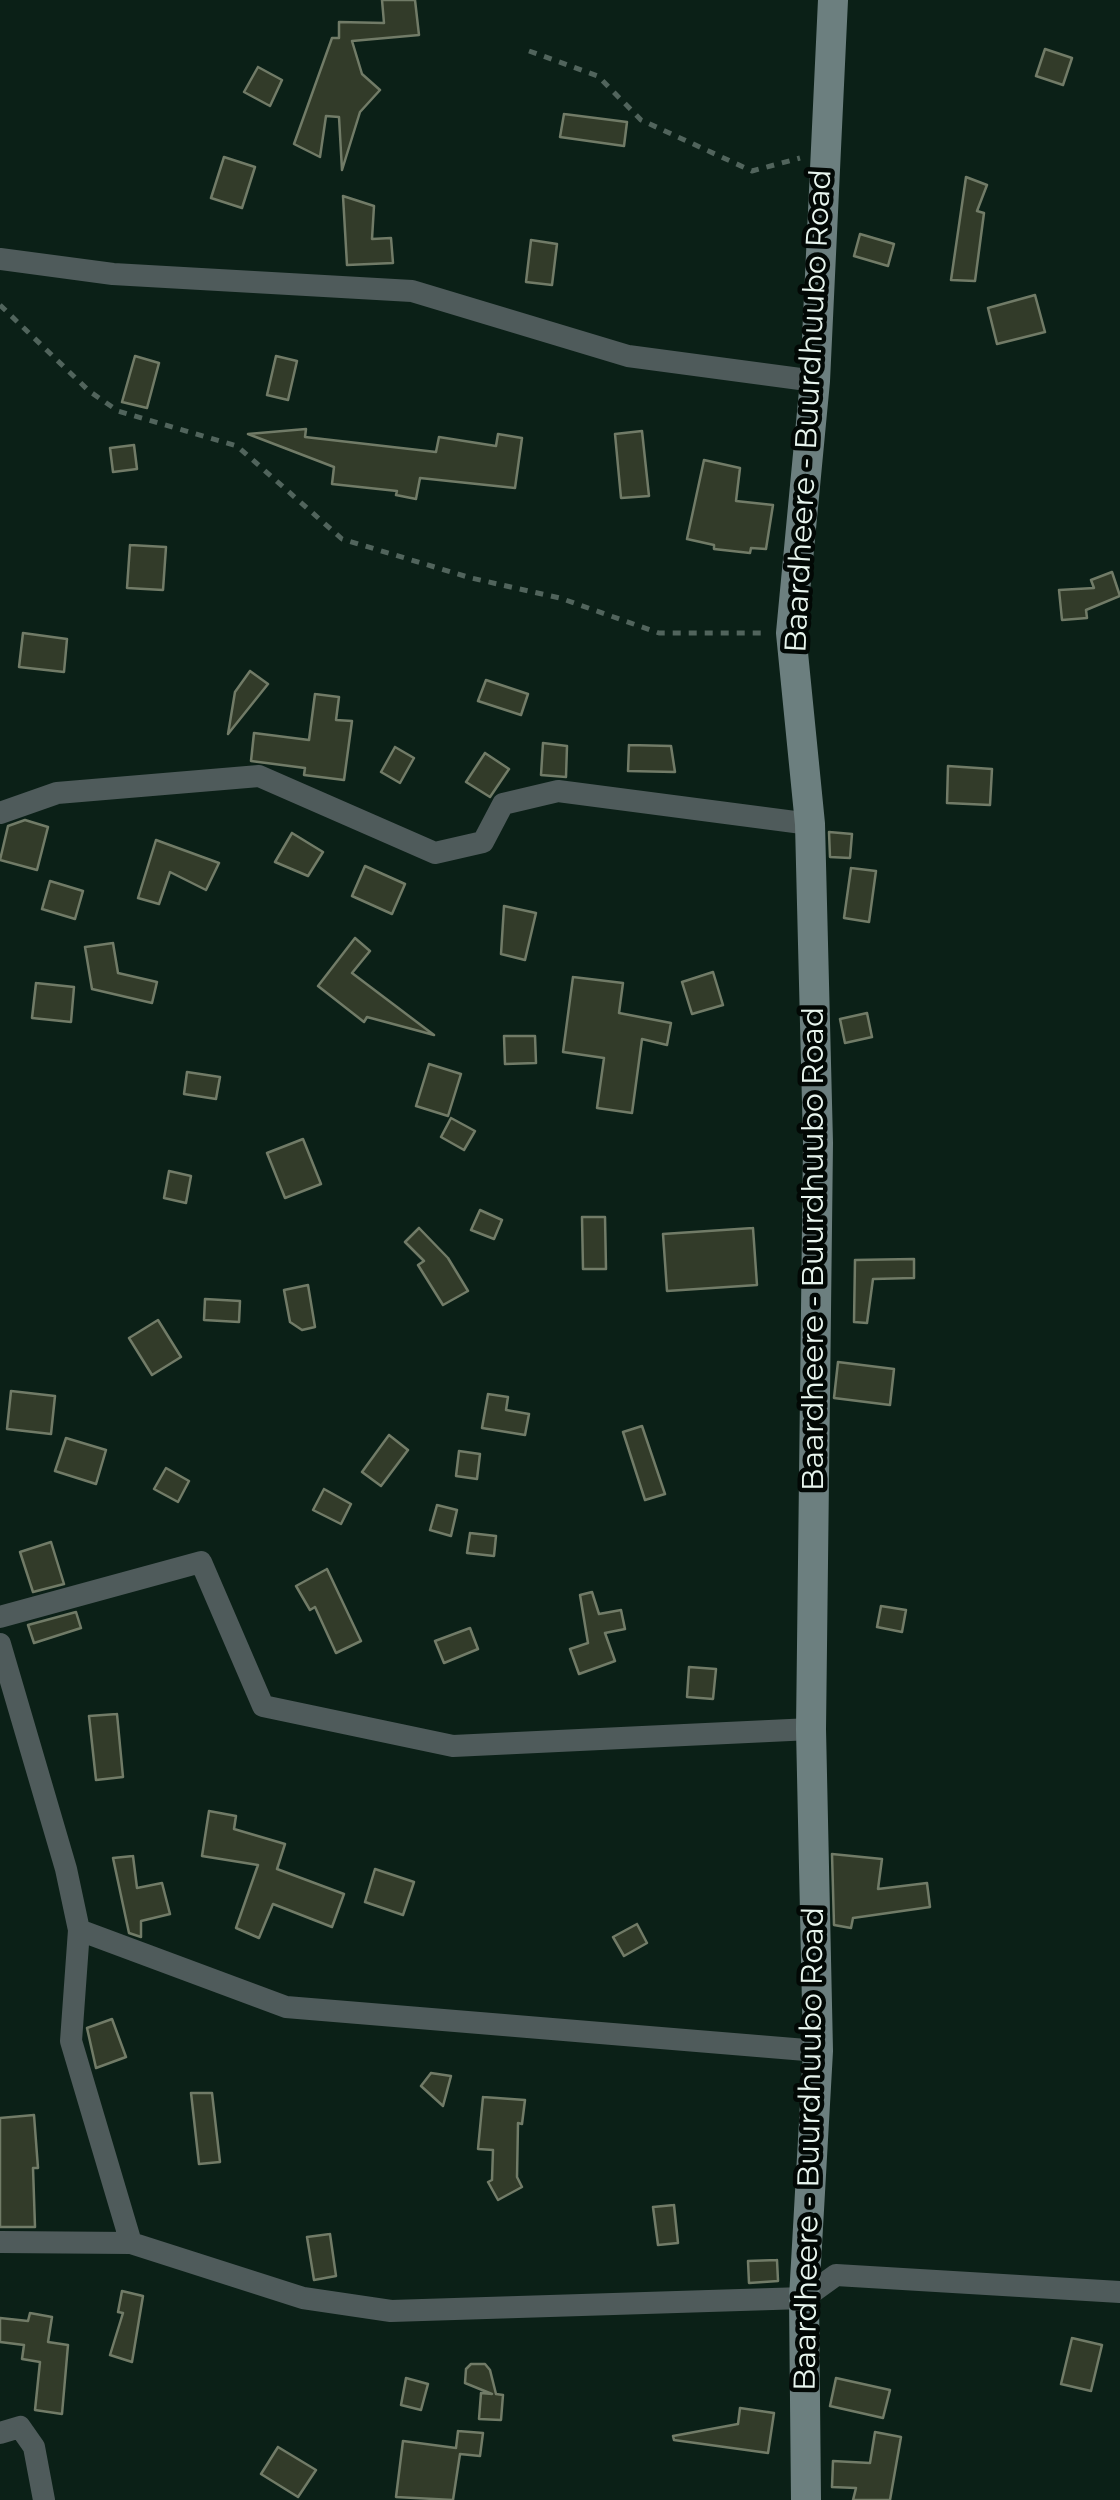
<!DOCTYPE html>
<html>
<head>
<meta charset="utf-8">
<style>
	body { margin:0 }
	canvas { display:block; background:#0b2017 }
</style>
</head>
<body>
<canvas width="1120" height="2500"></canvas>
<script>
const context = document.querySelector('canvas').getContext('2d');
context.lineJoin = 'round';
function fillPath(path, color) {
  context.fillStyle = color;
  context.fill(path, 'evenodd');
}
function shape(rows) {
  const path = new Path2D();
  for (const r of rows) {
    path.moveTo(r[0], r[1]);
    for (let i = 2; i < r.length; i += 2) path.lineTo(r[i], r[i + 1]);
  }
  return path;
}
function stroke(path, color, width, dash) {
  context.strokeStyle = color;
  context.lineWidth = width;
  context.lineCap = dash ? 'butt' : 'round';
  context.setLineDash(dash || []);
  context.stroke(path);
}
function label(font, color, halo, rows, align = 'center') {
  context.font = font + ' Montserrat,sans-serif';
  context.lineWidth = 9;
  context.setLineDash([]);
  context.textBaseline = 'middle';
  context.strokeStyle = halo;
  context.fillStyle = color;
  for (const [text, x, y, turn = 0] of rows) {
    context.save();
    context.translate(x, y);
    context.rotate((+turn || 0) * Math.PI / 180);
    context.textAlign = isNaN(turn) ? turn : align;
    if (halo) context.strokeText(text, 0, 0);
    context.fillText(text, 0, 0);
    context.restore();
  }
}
const building = shape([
	[382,0,415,0,419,35,352,41,362,74,380,90,360,112,342,170,339,117,326,116,320,157,294,144,332,38,339,38,339,22,384,23,382,0],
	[1045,49,1072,58,1063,85,1036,76,1045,49],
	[258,67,282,80,270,106,244,92,258,67],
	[564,114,627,122,624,146,560,137,564,114],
	[224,157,255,167,242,208,211,198,224,157],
	[966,177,987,185,977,211,984,213,975,281,951,280,966,177],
	[343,196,374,206,372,239,391,238,393,263,347,265,343,196],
	[860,234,894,244,888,266,854,256,860,234],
	[531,240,557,244,552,285,526,282,531,240],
	[1035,295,1045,332,997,344,988,308,1035,295],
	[135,356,159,363,147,408,122,402,135,356],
	[276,356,297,361,288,400,267,395,276,356],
	[306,429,305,437,436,452,439,437,496,446,498,434,522,438,515,488,420,478,416,499,396,495,397,491,332,484,334,467,248,434,306,429],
	[642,431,649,496,621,498,615,434,642,431],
	[134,445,137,469,113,472,110,448,134,445],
	[704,460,740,468,736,501,773,505,766,549,751,548,750,553,714,549,714,545,687,539,704,460],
	[130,545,166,547,163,590,127,588,130,545],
	[1112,572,1120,596,1086,610,1087,618,1062,620,1059,590,1094,588,1091,580,1112,572],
	[23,633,67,639,64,672,19,667,23,633],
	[250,671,268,684,228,734,235,692,250,671],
	[486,680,528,694,521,715,478,701,486,680],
	[315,694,339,697,336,720,352,721,344,780,304,775,305,768,251,761,254,733,309,740,315,694],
	[543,743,567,746,566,777,541,775,543,743],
	[629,745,671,746,675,772,628,771,629,745],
	[395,747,414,758,400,783,381,772,395,747],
	[485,753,509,769,490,797,466,782,485,753],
	[948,766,992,769,990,805,947,803,948,766],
	[25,820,48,827,37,870,0,860,8,826,25,820],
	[829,832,852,834,850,858,830,857,829,832],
	[292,833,323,852,308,876,275,862,292,833],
	[156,840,219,863,206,890,170,872,159,904,138,898,156,840],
	[365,866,405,884,392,914,352,896,365,866],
	[851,868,876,871,869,922,844,918,851,868],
	[50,881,83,891,75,919,42,909,50,881],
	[504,906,536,913,525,960,501,954,504,906],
	[355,938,370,951,352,973,434,1035,367,1017,364,1022,318,986,355,938],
	[113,943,118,973,157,982,152,1003,92,989,85,947,113,943],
	[713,972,723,1005,692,1014,682,982,713,972],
	[573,977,623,983,619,1013,671,1023,667,1045,642,1039,632,1113,597,1108,604,1058,563,1052,573,977],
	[36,983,74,987,71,1022,32,1018,36,983],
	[867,1013,872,1037,845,1043,840,1019,867,1013],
	[504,1036,535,1036,536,1063,505,1064,504,1036],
	[429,1064,461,1074,448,1116,416,1106,429,1064],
	[187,1072,220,1077,216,1099,184,1094,187,1072],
	[451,1118,475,1131,464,1150,441,1137,451,1118],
	[303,1139,321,1184,285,1198,267,1153,303,1139],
	[169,1171,191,1176,186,1203,164,1198,169,1171],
	[480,1210,502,1220,494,1239,471,1230,480,1210],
	[582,1217,605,1217,606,1269,583,1269,582,1217],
	[419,1228,448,1258,468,1291,443,1305,418,1265,424,1261,405,1242,419,1228],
	[753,1228,757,1285,667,1291,663,1234,753,1228],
	[914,1259,914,1278,873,1279,867,1323,854,1322,855,1260,914,1259],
	[308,1285,315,1327,302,1330,290,1322,284,1290,308,1285],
	[205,1299,240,1301,239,1322,204,1320,205,1299],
	[158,1320,181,1357,152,1375,129,1338,158,1320],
	[838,1362,894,1369,890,1405,834,1398,838,1362],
	[11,1391,55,1396,51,1434,7,1429,11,1391],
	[488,1394,508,1397,506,1410,529,1414,525,1435,482,1428,488,1394],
	[642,1426,665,1494,645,1500,623,1432,642,1426],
	[389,1435,408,1450,381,1486,362,1472,389,1435],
	[66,1438,106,1450,96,1484,55,1471,66,1438],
	[459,1451,480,1454,477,1479,456,1476,459,1451],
	[166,1468,189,1481,178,1502,154,1489,166,1468],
	[324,1489,351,1504,341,1524,313,1510,324,1489],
	[437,1505,457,1510,451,1536,430,1530,437,1505],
	[470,1533,496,1536,494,1556,467,1553,470,1533],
	[51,1542,64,1584,33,1592,20,1552,51,1542],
	[327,1569,361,1641,336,1653,315,1607,310,1610,296,1586,327,1569],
	[592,1592,599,1614,621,1610,625,1629,605,1633,615,1661,579,1674,570,1649,588,1643,580,1595,592,1592],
	[881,1606,906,1610,902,1632,877,1627,881,1606],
	[76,1612,81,1628,34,1643,28,1625,76,1612],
	[470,1628,478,1649,444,1663,435,1641,470,1628],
	[689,1667,716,1669,713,1699,687,1697,689,1667],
	[117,1714,123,1777,96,1780,89,1716,117,1714],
	[209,1811,236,1816,234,1829,285,1844,277,1869,344,1894,332,1927,273,1904,259,1938,236,1928,258,1865,202,1856,209,1811],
	[832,1854,882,1859,878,1889,927,1883,930,1907,853,1918,851,1928,834,1925,832,1854],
	[133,1856,137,1888,162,1883,170,1914,141,1921,141,1937,129,1933,113,1858,133,1856],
	[375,1869,414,1882,403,1915,365,1902,375,1869],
	[637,1924,647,1943,624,1956,613,1937,637,1924],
	[112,2019,126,2057,96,2068,87,2028,112,2019],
	[431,2073,451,2076,443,2106,421,2086,431,2073],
	[191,2093,212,2093,220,2162,199,2164,191,2093],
	[483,2097,525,2100,522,2124,518,2123,517,2177,522,2187,498,2200,488,2182,492,2180,493,2150,478,2149,483,2097],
	[34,2115,38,2168,33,2168,35,2227,0,2227,0,2118,34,2115],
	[674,2205,678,2243,658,2245,653,2207,674,2205],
	[330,2234,336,2276,314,2280,307,2237,330,2234],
	[777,2260,778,2281,749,2283,748,2261,777,2260],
	[122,2291,143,2296,132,2362,110,2355,123,2313,118,2312,122,2291],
	[30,2313,52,2317,48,2342,68,2345,62,2414,35,2410,40,2362,22,2359,24,2345,0,2342,0,2318,28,2321,30,2313],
	[1072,2338,1102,2345,1091,2391,1061,2384,1072,2338],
	[471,2364,485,2364,490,2370,496,2394,503,2395,501,2420,479,2419,481,2393,492,2394,465,2383,466,2369,471,2364],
	[406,2378,428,2384,421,2410,401,2405,406,2378],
	[836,2378,890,2390,883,2418,830,2406,836,2378],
	[740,2408,774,2413,768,2453,674,2440,673,2436,738,2424,740,2408],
	[458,2431,483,2433,480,2456,460,2454,453,2500,396,2497,403,2441,456,2448,458,2431],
	[875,2432,901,2437,890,2500,853,2500,856,2488,832,2487,833,2461,870,2463,875,2432],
	[278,2447,316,2470,298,2497,261,2474,278,2447]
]);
const path = shape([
	[529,51,598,76,641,120,752,171,800,158],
	[0,305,89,391,118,411,237,446,342,539,471,578,560,598,659,633,767,633]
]);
const street = shape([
	[0,259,113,274,412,291,628,356,815,381],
	[0,813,57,793,259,776,435,853,483,842,503,804,558,791,810,824],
	[0,1617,201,1562,263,1706,453,1746,811,1729],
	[0,1644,66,1869,79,1930,71,2041,131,2243],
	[79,1930,286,2007,818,2051],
	[0,2242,131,2243,303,2298,391,2311,804,2298,836,2275,1120,2292],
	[0,2433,20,2427,34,2447,44,2500]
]);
const secondary = shape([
	[806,2500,804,2298,818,2051,811,1729,818,1143,810,824,791,633,815,381,833,0]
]);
const streetNames = [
	["Baardheere - Buurdhuubo Road",809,411,-87],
	["Baardheere - Buurdhuubo Road",814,1249,-90],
	["Baardheere - Buurdhuubo Road",810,2149,-89]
];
fillPath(building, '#323b29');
stroke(building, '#717b67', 2.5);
stroke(path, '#51645c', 5, [8, 8]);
stroke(street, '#4f5b5b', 22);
stroke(secondary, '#6c7f7f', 30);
label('30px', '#e8f5ee', '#020805', streetNames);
</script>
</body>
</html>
